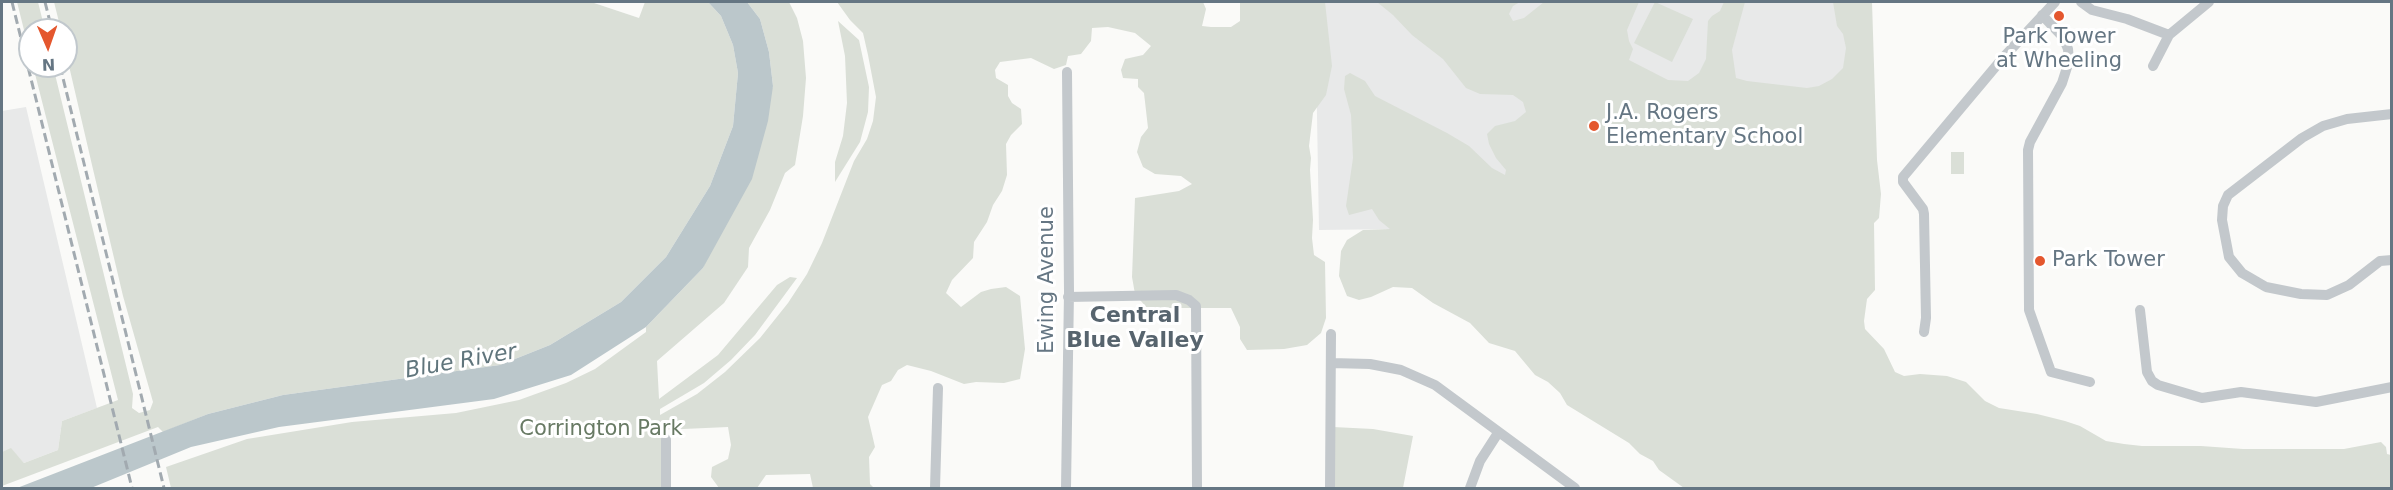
<!DOCTYPE html>
<html>
<head>
<meta charset="utf-8">
<style>
	body { margin:0 }
	#map { position:relative; width:2393px; height:490px; overflow:hidden; background:#fafaf8; font-family:"DejaVu Sans",sans-serif }
	canvas { display:block }
	.frame { position:absolute; inset:0; border:3px solid #657683; pointer-events:none }
	.north { position:absolute; left:18px; top:18px; width:60px; height:60px; box-sizing:border-box; background:#fff; border:2px solid #c1c8cd; border-radius:50%; rotate:178deg; font-size:16px; font-weight:700; line-height:24px; text-align:center; color:#657683 }
	.north::after { content:''; display:block; margin:auto; width:21px; height:27px; background:#e4572e; clip-path:polygon(50% 0,100% 100%,50% 72%,0 100%) }
</style>
</head>
<body>
<div id="map">
<canvas width="2393" height="490"></canvas>
<div class="frame"></div>
<div class="north">N</div>
</div>
<script>
const context = document.querySelector('canvas').getContext('2d');
context.lineJoin = 'round';
function fillPath(path, color) {
  context.fillStyle = color;
  context.fill(path, 'evenodd');
}
function shape(rows) {
  const path = new Path2D();
  for (const r of rows) {
    path.moveTo(r[0], r[1]);
    for (let i = 2; i < r.length; i += 2) path.lineTo(r[i], r[i + 1]);
  }
  return path;
}
function stroke(path, color, width, dash) {
  context.strokeStyle = color;
  context.lineWidth = width;
  context.lineCap = dash ? 'butt' : 'round';
  context.setLineDash(dash || []);
  context.stroke(path);
}
function label(font, color, halo, rows, align = 'center') {
  context.font = font + ' "DejaVu Sans",sans-serif';
  context.lineWidth = 6;
  context.setLineDash([]);
  context.textBaseline = 'middle';
  context.strokeStyle = halo;
  context.fillStyle = color;
  for (const [text, x, y, turn = 0] of rows) {
    context.save();
    context.translate(x, y);
    context.rotate((+turn || 0) * Math.PI / 180);
    context.textAlign = isNaN(turn) ? turn : align;
    if (halo) context.strokeText(text, 0, 0);
    context.fillText(text, 0, 0);
    context.restore();
  }
}
const built = shape([
	[1315,2,1868,2,1874,223,1319,230],
	[26,107,97,408,62,421,58,450,24,463,11,449,2,452,2,111]
]);
const green = shape([
	[17,2,38,2,45,30,30,30,30,54],
	[54,2,591,2,639,18,645,2,708,2,721,16,733,45,738,73,733,126,710,186,666,257,621,302,550,345,500,365,283,395,208,414,163,432,158,427,2,486,2,452,11,448,24,463,58,450,62,421,118,400,33,66,53,66,133,394,132,408,139,413,150,410,153,402,123,296,92,165,66,53,66,30,61,30],
	[747,2,789,2,797,18,803,41,806,78,803,116,795,165,785,173,770,210,749,248,748,267,724,303,657,361,659,399,718,355,777,285,790,277,797,278,755,335,731,360,704,383,660,409,660,415,697,394,725,372,760,338,788,303,807,274,822,243,854,161,867,139,873,121,876,97,868,55,863,33,850,20,837,2,1203,2,1206,9,1202,26,1211,27,1231,27,1240,21,1240,2,1325,2,1332,66,1326,95,1313,113,1309,146,1311,158,1310,170,1313,220,1312,238,1314,255,1325,262,1326,318,1321,333,1307,345,1284,349,1247,350,1240,339,1240,327,1231,308,1147,308,1135,294,1132,277,1135,198,1179,191,1192,184,1181,176,1155,174,1143,167,1137,152,1141,137,1148,128,1144,93,1138,87,1138,79,1123,78,1121,70,1125,59,1143,55,1151,46,1135,33,1108,27,1092,28,1091,41,1081,54,1068,56,1066,65,1054,69,1031,58,1000,62,995,70,996,78,1008,85,1008,96,1012,103,1021,109,1022,124,1011,135,1006,144,1007,175,1002,191,993,205,987,222,974,242,973,258,952,280,946,293,961,307,981,292,991,289,1006,287,1020,296,1025,349,1020,379,1004,383,976,382,964,384,931,371,907,365,898,370,891,381,882,385,868,417,875,447,869,457,870,484,874,488,813,488,810,474,766,475,757,488,719,488,711,477,712,467,728,459,731,445,728,427,661,430,662,488,171,488,166,467,247,439,352,422,456,413,519,400,566,383,595,369,646,332,646,327,703,268,773,86,769,52,760,19],
	[1377,2,1520,2,1513,6,1509,14,1513,21,1524,18,1544,2,1639,2,1627,30,1629,41,1633,49,1629,60,1668,80,1688,81,1699,73,1706,59,1708,21,1712,16,1720,11,1724,2,1745,2,1732,50,1736,78,1747,81,1807,88,1819,86,1832,79,1843,68,1846,48,1843,34,1837,26,1833,2,1872,2,1877,160,1881,194,1879,218,1874,223,1875,290,1867,299,1864,321,1865,329,1884,349,1895,372,1904,376,1920,374,1947,376,1966,382,1985,401,1999,408,2037,414,2065,421,2080,426,2106,441,2124,444,2142,446,2201,446,2243,449,2344,449,2381,442,2386,447,2387,454,2391,455,2391,488,1684,488,1659,470,1653,461,1640,454,1629,443,1567,405,1560,393,1548,382,1535,375,1515,351,1489,343,1470,323,1433,303,1412,288,1393,287,1371,297,1359,300,1347,296,1339,276,1341,251,1347,240,1363,230,1390,229,1379,220,1372,209,1349,215,1346,206,1353,158,1351,115,1344,89,1345,76,1350,73,1365,81,1375,96,1447,133,1469,146,1492,168,1505,175,1506,170,1496,158,1489,144,1487,134,1495,126,1515,121,1526,112,1523,102,1513,95,1480,94,1466,88,1443,59,1412,35,1393,15],
	[1655,2,1693,19,1672,62,1634,43],
	[838,21,859,40,869,87,868,112,860,142,835,182,835,162,843,136,847,103,845,56],
	[1951,152,1964,152,1964,174,1951,174],
	[1333,427,1373,429,1413,436,1403,488,1333,488]
]);
const water = shape([
	[708,2,747,2,760,19,769,52,773,86,768,121,752,179,703,268,646,327,571,375,494,399,279,427,191,447,91,488,17,488,208,414,283,395,500,365,550,345,621,302,666,257,710,186,733,126,738,73,733,45,721,16]
]);
const street = shape([
	[2081,2,2092,10,2127,19,2169,35],
	[2042,15,2063,37,2068,49,2069,61,2062,83,2030,142,2028,150,2029,310,2051,372,2090,382],
	[2153,66,2169,35,2209,2],
	[2392,114,2347,119,2323,126,2302,138,2228,195,2223,206,2222,220,2229,257,2242,273,2266,287,2301,294,2327,295,2349,285,2380,261,2392,260],
	[1068,297,1176,295,1189,300,1196,306,1197,488],
	[2140,310,2147,372,2152,381,2158,385,2202,398,2241,392,2316,402,2392,387],
	[1924,332,1926,318,1924,214,1923,209,1903,182,1903,177,2002,59,2055,2],
	[1331,363,1370,364,1401,370,1435,385,1575,488],
	[666,439,666,488],
	[935,488,938,388],
	[1066,488,1069,292,1067,72],
	[1330,488,1331,334],
	[1470,488,1480,461,1498,433]
]);
const rail = shape([
	[12,2,132,488],
	[45,2,52,30],
	[60,66,164,488]
]);
const markers = [
	[2059,16,6,"#e4572e"],
	[1594,126,6,"#e4572e"],
	[2040,261,6,"#e4572e"]
];
const poiNames = [
	["Park Tower",2059,38,"center"],
	["at Wheeling",2059,62,"center"],
	["J.A. Rogers",1606,114],
	["Elementary School",1606,138],
	["Park Tower",2052,261]
];
const streetNames = [
	["Ewing Avenue",1048,280,-90]
];
const parkNames = [
	["Corrington Park",601,430]
];
const neighbourhoodNames = [
	["Central",1135,316],
	["Blue Valley",1135,341]
];
const waterNames = [
	["Blue River",461,362,-10]
];
fillPath(built, '#e8e9e9');
fillPath(green, '#dadfd7');
fillPath(water, '#bbc7cb');
stroke(street, '#c3c8cc', 10);
stroke(rail, '#a2aab0', 3, [9, 4.5]);
for (const [x, y, r, color] of markers) {
  const dot = new Path2D();
  dot.arc(x, y, r, 0, 2 * Math.PI);
  context.fillStyle = color;
  context.fill(dot);
  stroke(dot, '#fff', 2);
}
label('21px', '#657683', '#fff', poiNames, 'left');
label('21px', '#657683', '#fff', streetNames);
label('21px', '#687a64', '#fff', parkNames);
label('bold 22px', '#57646e', '#fff', neighbourhoodNames);
label('italic 22px', '#60757c', '#fff', waterNames);
</script>
</body>
</html>
